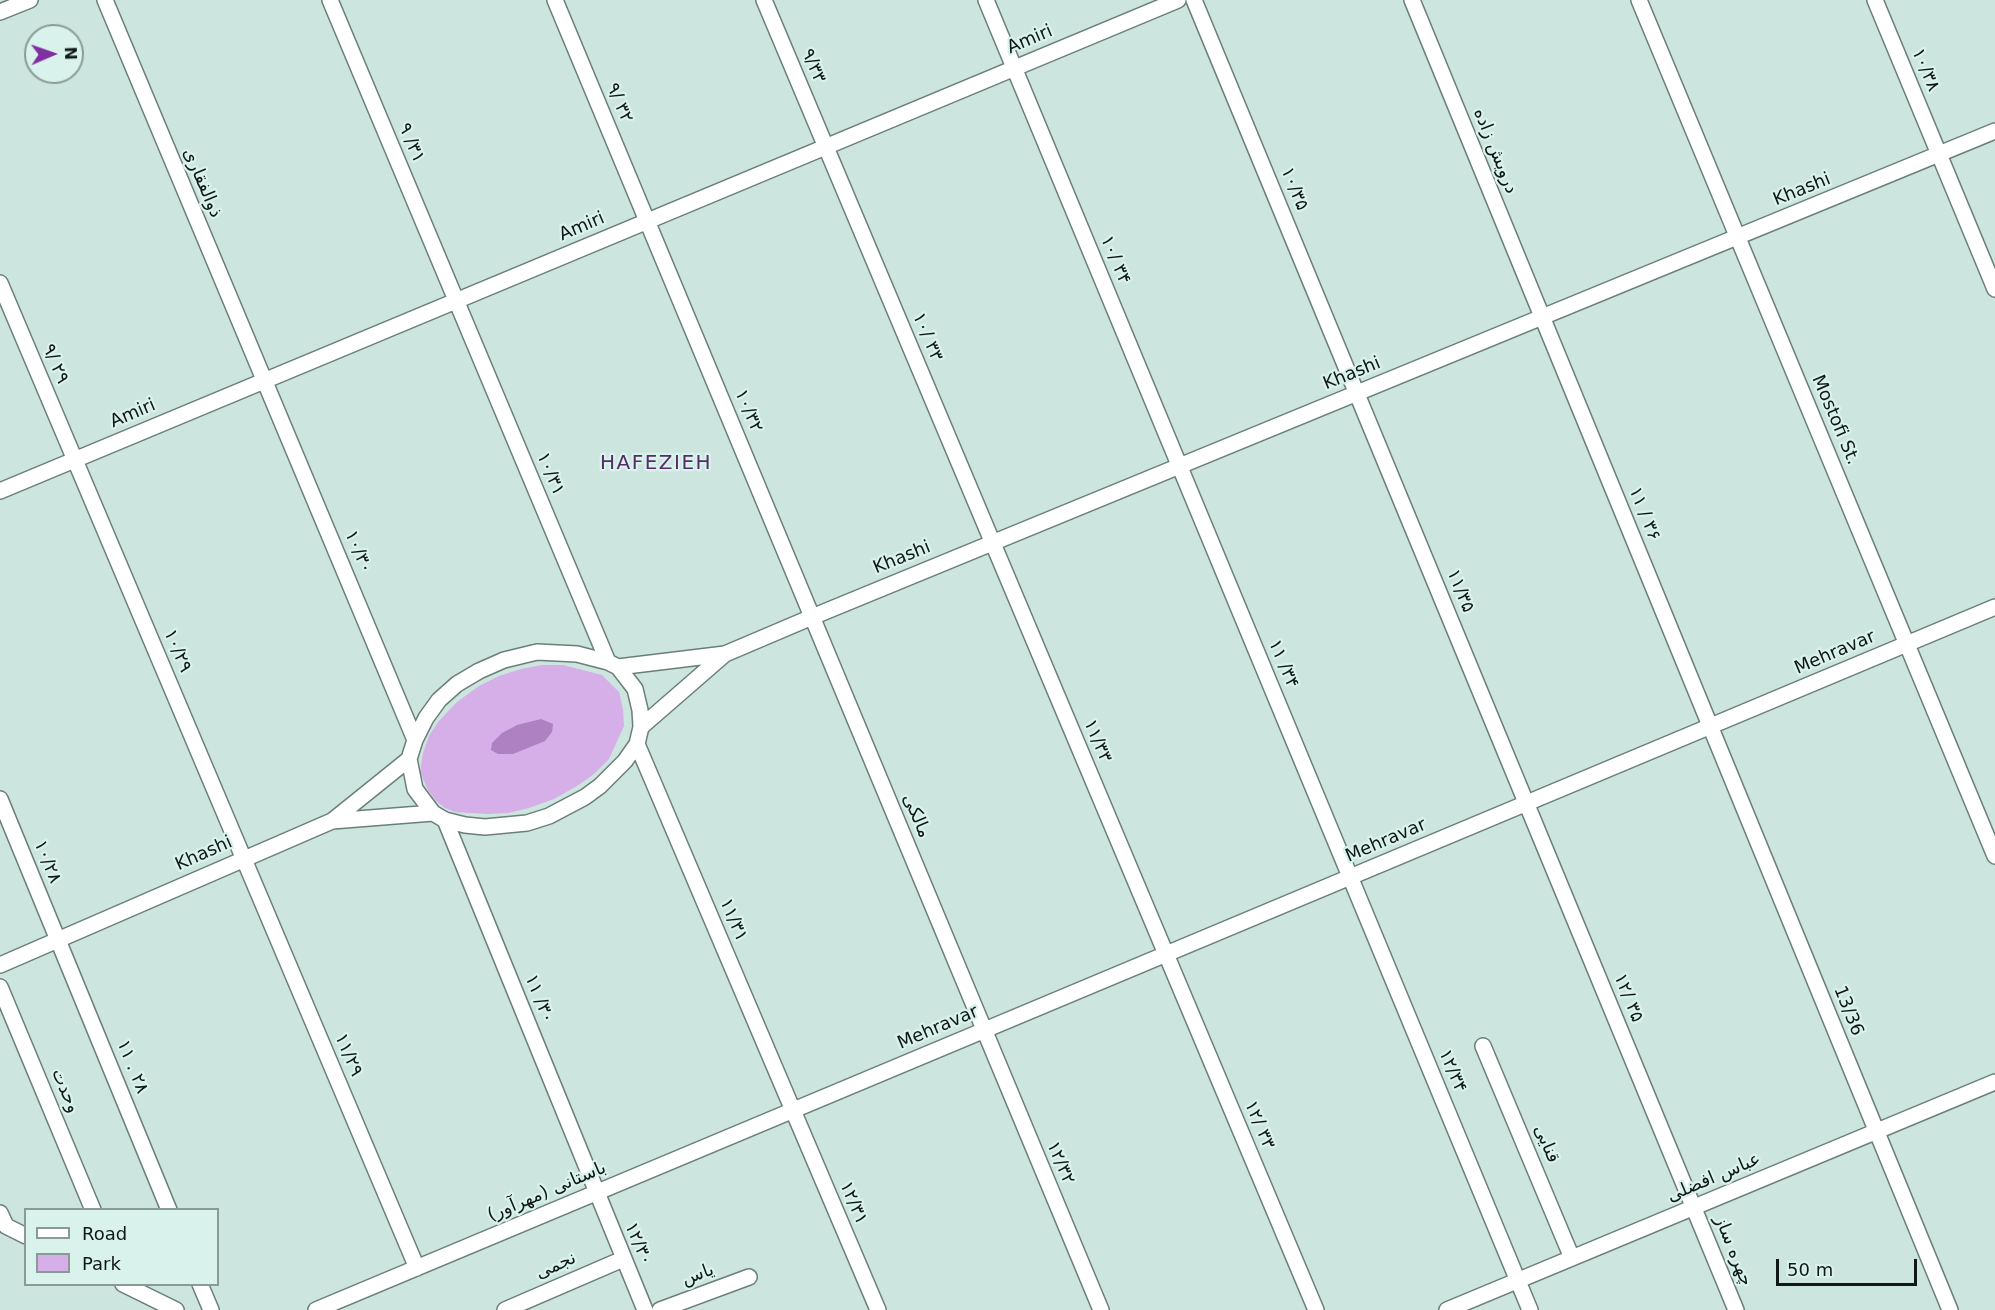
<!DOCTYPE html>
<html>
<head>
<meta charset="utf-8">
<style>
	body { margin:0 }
	#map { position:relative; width:1995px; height:1310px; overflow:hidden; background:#cde5df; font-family:"DejaVu Sans",sans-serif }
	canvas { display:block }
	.legend { position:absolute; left:24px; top:1208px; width:195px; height:78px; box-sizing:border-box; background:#daf2ec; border:2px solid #899b96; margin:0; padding:8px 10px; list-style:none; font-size:18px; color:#101816 }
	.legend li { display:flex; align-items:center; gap:12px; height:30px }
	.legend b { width:30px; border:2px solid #899b96 }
	.north { position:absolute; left:24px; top:24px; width:60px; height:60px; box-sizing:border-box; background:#daf2ec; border:2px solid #899b96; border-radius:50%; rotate:88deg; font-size:16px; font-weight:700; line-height:24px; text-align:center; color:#101816 }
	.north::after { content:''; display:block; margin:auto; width:21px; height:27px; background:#8130a0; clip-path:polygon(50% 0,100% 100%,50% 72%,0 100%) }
	.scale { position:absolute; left:1776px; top:1259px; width:141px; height:27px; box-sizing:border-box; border:3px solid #101816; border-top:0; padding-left:8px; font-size:18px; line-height:21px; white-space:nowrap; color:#101816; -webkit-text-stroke:4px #daf2ec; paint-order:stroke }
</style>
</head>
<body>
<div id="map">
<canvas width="1995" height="1310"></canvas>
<ul class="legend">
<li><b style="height:8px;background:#fff"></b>Road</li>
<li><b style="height:16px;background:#d6aee8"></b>Park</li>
</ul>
<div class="north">N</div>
<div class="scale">50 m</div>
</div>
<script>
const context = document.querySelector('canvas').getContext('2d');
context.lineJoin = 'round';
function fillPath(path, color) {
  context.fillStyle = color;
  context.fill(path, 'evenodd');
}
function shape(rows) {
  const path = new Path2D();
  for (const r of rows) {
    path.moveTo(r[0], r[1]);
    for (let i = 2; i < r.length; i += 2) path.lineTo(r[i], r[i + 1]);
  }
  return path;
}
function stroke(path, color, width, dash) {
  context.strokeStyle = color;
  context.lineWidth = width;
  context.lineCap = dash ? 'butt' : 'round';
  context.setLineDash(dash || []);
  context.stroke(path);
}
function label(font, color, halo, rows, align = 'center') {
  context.font = font + ' "DejaVu Sans",Vazirmatn,sans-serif';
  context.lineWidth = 4.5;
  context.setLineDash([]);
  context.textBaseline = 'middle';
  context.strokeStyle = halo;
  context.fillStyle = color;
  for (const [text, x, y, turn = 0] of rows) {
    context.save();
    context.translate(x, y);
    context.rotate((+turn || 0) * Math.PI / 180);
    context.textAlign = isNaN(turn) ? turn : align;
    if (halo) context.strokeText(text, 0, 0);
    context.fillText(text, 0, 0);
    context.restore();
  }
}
const green = shape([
	[542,665,563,665,602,675,619,692,623,709,624,726,609,759,594,774,577,786,554,799,529,808,508,813,488,814,455,812,445,808,436,801,428,790,420,772,423,753,429,736,438,722,457,702,479,686,499,676,521,669]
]);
const water = shape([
	[541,719,553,724,552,732,545,741,513,754,498,754,491,750,492,743,502,733,517,725]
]);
const street = shape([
	[105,0,415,740],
	[330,0,608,662],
	[555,0,1101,1310],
	[764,0,1316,1310],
	[986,0,1530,1310],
	[1194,0,1736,1310],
	[1412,0,1950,1310],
	[1639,0,1995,856],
	[1875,0,1995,289],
	[0,12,30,0],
	[0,283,417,1268],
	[0,491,1178,0],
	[537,652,577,654,608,662,618,667,635,689,640,710,641,727,637,744,625,761,600,786,585,797,549,816,527,823,485,827,465,825,445,820,433,813,415,789,409,759,415,740,426,718,439,700,457,684,479,671,504,660,537,652],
	[618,667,725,654,812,617,1995,131],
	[641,727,725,654],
	[637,744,878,1310],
	[0,799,169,1210],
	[445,820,645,1310],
	[332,821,409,759],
	[0,965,332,821,433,813],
	[0,987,93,1210],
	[1483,1046,1572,1258],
	[0,1213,6,1226,26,1236],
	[123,1284,176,1310],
	[200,1284,211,1310],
	[316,1310,1995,607],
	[505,1310,623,1259],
	[660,1310,749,1277],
	[1447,1310,1995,1082]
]);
const streetNames = [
	["Amiri",1030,40,-23],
	["۹/۳۳",813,66,67],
	["۱۰/۳۸",1925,70,67],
	["۹/ ۳۲",619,103,67],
	["۹ /۳۱",411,143,67],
	["درویش زاده",1495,151,68],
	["ذوالفقاری",202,183,67],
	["۱۰/۳۵",1294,189,68],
	["Khashi",1802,190,-22],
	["Amiri",582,227,-23],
	["۱۰/ ۳۴",1115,260,67],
	["۱۰/ ۳۳",927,337,67],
	["۹/ ۲۹",55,364,67],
	["Khashi",1352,374,-22],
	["۱۰/۳۲",748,411,67],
	["Amiri",133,414,-23],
	["Mostofi St.",1835,420,67],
	["۱۰/۳۱",550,474,67],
	["۱۱ / ۳۶",1644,514,68],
	["۱۰/۳۰",358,552,67],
	["Khashi",902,558,-22],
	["۱۱/۳۵",1460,591,68],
	["۱۰/۲۹",177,651,67],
	["Mehravar",1835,653,-23],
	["۱۱ /۳۴",1283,664,67],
	["۱۱/۳۳",1097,741,67],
	["مالکی",916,816,67],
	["Mehravar",1386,841,-23],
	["Khashi",204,854,-24],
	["۱۰/۲۸",47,862,68],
	["۱۱/۳۱",733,920,67],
	["۱۲/ ۳۵",1628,998,68],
	["۱۱ /۳۰",539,999,68],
	["13/36",1848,1011,68],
	["Mehravar",938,1028,-23],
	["۱۱/۲۹",348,1055,67],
	["۱۱ . ۲۸",132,1067,68],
	["۱۲/۳۴",1452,1071,67],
	["وحدت",65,1091,67],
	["۱۲/ ۳۳",1259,1125,67],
	["قنایی",1546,1144,67],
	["۱۲/۳۲",1060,1163,67],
	["عباس افضلی",1714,1178,-23],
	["باستانی (مهرآور)",547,1192,-23],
	["۱۲/۳۱",853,1203,67],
	["۱۲/۳۰",638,1244,67],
	["چهره ساز",1733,1251,68],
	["نجمی",556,1266,-24],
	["یاس",698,1275,-20]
];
const neighbourhoodNames = [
	["HAFEZIEH",656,464]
];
fillPath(green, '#d6aee8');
fillPath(water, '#ae81c2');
stroke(street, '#6a7f7a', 18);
stroke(street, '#fff', 15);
label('18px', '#101816', '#daf2ec', streetNames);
context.letterSpacing = '1.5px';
label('20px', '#542d64', '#daf2ec', neighbourhoodNames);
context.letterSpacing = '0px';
</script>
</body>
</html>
